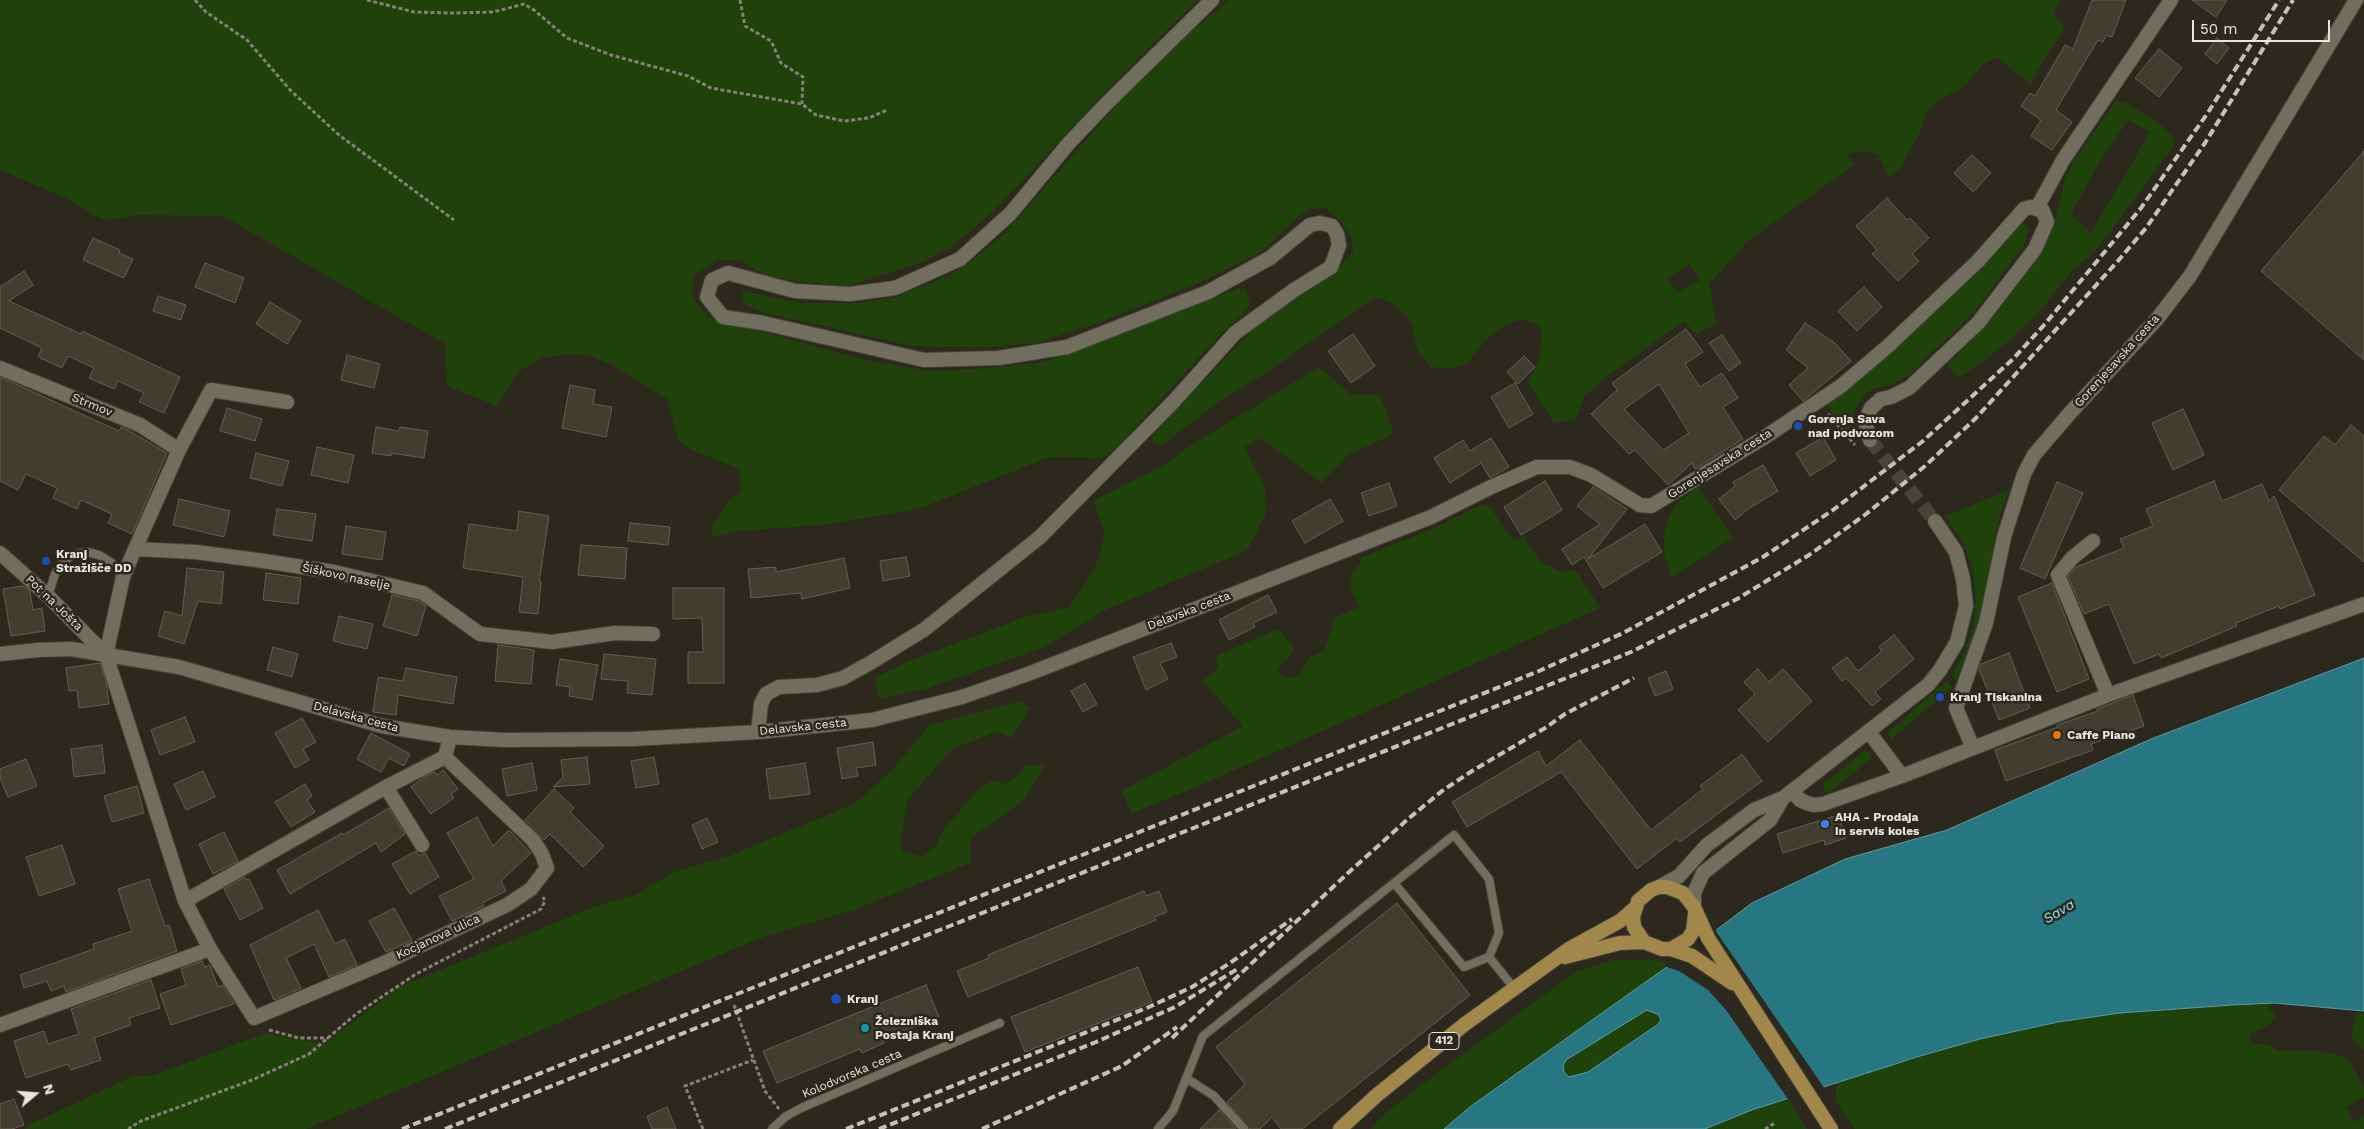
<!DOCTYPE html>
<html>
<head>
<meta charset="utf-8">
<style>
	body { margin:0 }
	#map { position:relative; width:2364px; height:1129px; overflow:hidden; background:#2c281d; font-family:"Work Sans",sans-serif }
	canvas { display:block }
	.north { position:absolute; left:10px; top:1069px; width:50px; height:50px; -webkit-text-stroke:4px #2c281d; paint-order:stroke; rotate:72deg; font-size:14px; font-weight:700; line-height:20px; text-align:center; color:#e8e5de }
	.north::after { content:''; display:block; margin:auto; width:18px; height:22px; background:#e8e5de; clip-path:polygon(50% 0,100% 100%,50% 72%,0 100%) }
	.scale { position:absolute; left:2192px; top:20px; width:138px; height:22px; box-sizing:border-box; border:2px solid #e8e5de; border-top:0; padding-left:6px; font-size:15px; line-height:18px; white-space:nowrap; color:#e8e5de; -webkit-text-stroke:4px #2c281d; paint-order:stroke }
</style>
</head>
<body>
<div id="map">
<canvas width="2364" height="1129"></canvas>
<div class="north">N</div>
<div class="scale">50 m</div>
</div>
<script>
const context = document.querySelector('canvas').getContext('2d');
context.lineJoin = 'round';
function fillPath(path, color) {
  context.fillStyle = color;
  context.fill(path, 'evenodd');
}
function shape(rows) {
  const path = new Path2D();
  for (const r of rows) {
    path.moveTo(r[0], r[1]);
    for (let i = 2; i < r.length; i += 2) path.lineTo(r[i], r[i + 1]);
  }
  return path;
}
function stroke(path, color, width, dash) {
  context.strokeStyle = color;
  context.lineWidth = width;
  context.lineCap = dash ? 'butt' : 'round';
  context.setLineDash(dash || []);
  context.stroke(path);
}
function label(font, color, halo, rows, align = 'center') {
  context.font = font + ' "Work Sans",sans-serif';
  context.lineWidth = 5;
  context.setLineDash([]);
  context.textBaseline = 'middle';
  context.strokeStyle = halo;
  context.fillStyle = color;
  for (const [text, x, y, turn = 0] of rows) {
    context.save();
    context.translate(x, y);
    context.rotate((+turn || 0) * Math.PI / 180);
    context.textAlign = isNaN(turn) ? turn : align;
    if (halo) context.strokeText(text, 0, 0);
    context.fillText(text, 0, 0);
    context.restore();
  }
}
const green = shape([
	[0,0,1197,0,1111,86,996,209,950,248,925,261,848,286,793,281,763,274,740,260,716,260,694,276,692,296,708,317,865,360,930,371,977,369,1044,362,1239,288,1245,290,1250,300,1248,309,1218,337,1134,428,1118,449,1101,458,1049,457,921,508,831,524,740,531,713,537,711,528,730,499,741,493,739,469,692,450,678,441,667,399,610,364,587,355,562,355,542,358,519,371,497,406,447,386,445,344,223,216,136,215,106,220,93,215,68,199,0,170],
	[1229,0,2060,0,2053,13,2064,28,2030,84,1997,57,1985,63,1961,89,1938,100,1927,111,1920,132,1900,169,1889,178,1878,154,1865,151,1846,154,1854,165,1748,241,1709,284,1716,324,1697,334,1684,321,1602,380,1585,396,1576,419,1554,423,1528,382,1539,360,1542,334,1538,325,1524,319,1505,325,1486,340,1468,363,1452,369,1431,367,1417,350,1412,324,1407,316,1393,304,1379,298,1364,305,1264,374,1220,401,1161,446,1153,443,1152,435,1255,327,1286,302,1338,269,1353,252,1352,239,1342,222,1326,208,1310,209,1295,219,1262,251,1197,284,1095,324,1036,343,976,348,912,346,761,312,742,303,743,291,802,303,860,303,896,297,949,275,974,259,1005,233,1120,101,1168,51],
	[1689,264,1700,280,1678,293,1668,279],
	[2115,102,2125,102,2157,122,2174,137,2174,145,2113,228,2092,254,2071,272,2040,311,2003,346,1970,371,1958,377,1947,366,1994,316,2038,257,2050,237,2057,215,2063,185,2073,162],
	[2128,120,2150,132,2091,233,2071,215,2097,166],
	[2017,224,2025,224,2029,229,2024,245,1974,312,1910,374,1895,383,1873,389,1865,394,1850,417,1857,442,1826,405,1939,309],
	[1319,367,1350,394,1380,395,1394,434,1348,455,1322,483,1260,438,1244,447,1265,487,1266,513,1248,550,1103,611,1045,647,925,689,879,699,874,678,909,661,1025,617,1068,608,1095,569,1105,533,1093,501,1162,466,1190,446],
	[1698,487,1733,538,1671,578,1664,549,1664,534,1668,518,1677,503],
	[2009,490,1999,518,1978,628,1958,682,1952,675,1963,656,1973,629,1976,601,1973,571,1964,544,1945,516],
	[1483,504,1490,507,1511,538,1516,540,1523,537,1542,563,1563,572,1575,570,1600,608,1194,788,1132,813,1121,791,1243,726,1203,681,1218,668,1216,656,1278,629,1295,649,1277,670,1287,679,1299,676,1309,658,1324,651,1335,617,1360,607,1351,591,1350,575,1360,564,1360,558,1434,528],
	[1947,681,1953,687,1891,739,1887,733],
	[1020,701,1029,708,1012,738,996,732,952,749,907,800,901,839,902,851,923,857,935,847,943,830,980,788,992,780,1004,784,1018,777,1025,765,1046,765,1024,800,971,838,970,863,856,909,760,938,306,1129,25,1129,29,1125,133,1076,152,1076,265,1033,324,1044,399,987,596,906,636,895,673,872,727,857,854,804,890,772,930,725],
	[1864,751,1870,753,1871,759,1830,792,1824,791,1824,784],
	[1614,960,1656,960,1671,964,1471,1106,1444,1129,1370,1129,1387,1112,1436,1074,1577,971],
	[2274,1003,2267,1010,2274,1012,2276,1017,2268,1026,2250,1034,2249,1037,2251,1043,2267,1045,2277,1050,2318,1051,2339,1055,2349,1060,2364,1088,2364,1097,2346,1107,2353,1122,2364,1116,2364,1129,1855,1129,1835,1100,1837,1082,1980,1039,2058,1022,2120,1013],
	[1647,1010,1659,1015,1661,1020,1657,1025,1588,1072,1568,1077,1564,1072,1563,1066,1566,1060],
	[2356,1013,2364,1014,2364,1051,2351,1037],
	[1788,1099,1807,1129,1705,1129,1752,1110]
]);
const water = shape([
	[2364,658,2364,1011,2274,1003,2233,1005,2120,1013,2058,1022,1980,1039,1917,1057,1752,1110,1705,1129,1444,1129,1471,1106,1671,964,1752,903,1845,859,1947,830,2151,739,2364,658],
	[1647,1010,1659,1015,1661,1020,1657,1025,1588,1072,1569,1077,1564,1072,1563,1066,1566,1060,1647,1010]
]);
const pier = shape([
	[1715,927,1717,933,1825,1089,1790,1102,1726,1010,1708,990,1679,971,1664,966]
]);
const building = shape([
	[2092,0,2126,0,2112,37,2106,35,2103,42,2098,40,2056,110,2072,122,2052,150,2031,136,2041,120,2021,106,2030,93,2035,96,2065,45,2073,49,2092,0],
	[2192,0,2227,0,2216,17,2192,0],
	[2217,38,2229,48,2217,64,2205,54,2217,38],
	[2159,49,2182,68,2159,97,2135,78,2159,49],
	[2364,151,2364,360,2261,271,2364,151],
	[1972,155,1991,173,1973,192,1954,173,1972,155],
	[1887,198,1907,220,1910,218,1929,238,1912,254,1919,261,1898,281,1872,254,1877,250,1856,226,1887,198],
	[93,238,120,250,119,253,133,259,124,278,83,260,93,238],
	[205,263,244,278,235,303,195,287,205,263],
	[24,271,33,285,9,301,81,334,82,331,180,377,164,413,139,402,144,393,118,381,114,389,89,378,94,368,68,356,62,368,38,357,42,348,0,328,0,287,24,271],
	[1864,287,1882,307,1857,331,1838,311,1864,287],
	[158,296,186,305,181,320,153,311,158,296],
	[270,302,301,321,287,344,256,324,270,302],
	[1805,323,1836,344,1851,361,1803,401,1789,385,1808,368,1786,350,1805,323],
	[1686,329,1703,352,1685,364,1700,387,1722,373,1738,398,1723,407,1743,439,1695,469,1692,463,1668,485,1635,450,1629,454,1591,414,1617,390,1612,383,1686,329],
	[1659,384,1689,433,1663,450,1624,409,1659,384],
	[1353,334,1375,366,1351,383,1328,351,1353,334],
	[1722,335,1741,363,1729,371,1709,343,1722,335],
	[347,355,380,364,374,388,341,380,347,355],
	[1524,356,1535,367,1518,384,1507,372,1524,356],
	[0,377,119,431,121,427,128,430,167,453,132,534,108,523,112,514,81,500,77,509,53,498,57,488,26,474,18,490,0,481,0,377],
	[1515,383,1533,414,1509,428,1491,397,1515,383],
	[570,385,595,390,593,404,612,407,606,437,562,428,570,385],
	[227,408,262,419,255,441,220,431,227,408],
	[2183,409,2204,455,2173,470,2152,423,2183,409],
	[2351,425,2364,436,2364,562,2279,490,2324,436,2335,445,2351,425],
	[376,427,399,431,400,427,428,431,424,458,391,453,391,456,372,453,376,427],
	[1823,437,1836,460,1810,476,1796,453,1823,437],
	[1491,438,1509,467,1490,478,1481,463,1450,483,1434,458,1463,440,1470,451,1491,438],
	[317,447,354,455,348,483,311,475,317,447],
	[256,453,289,461,282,486,250,478,256,453],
	[1763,465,1778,491,1748,509,1735,520,1719,499,1735,486,1733,482,1763,465],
	[1545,481,1562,510,1521,535,1504,507,1545,481],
	[2214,481,2222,501,2262,484,2269,501,2274,496,2315,595,2280,609,2279,606,2236,623,2237,626,2161,658,2159,654,2134,664,2109,604,2084,614,2068,576,2076,567,2124,548,2120,539,2153,526,2146,509,2214,481],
	[2057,482,2083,493,2045,579,2020,568,2057,482],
	[1389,483,1397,506,1369,516,1361,493,1389,483],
	[1593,487,1627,509,1588,559,1645,524,1662,552,1603,588,1584,557,1572,565,1562,549,1600,524,1577,506,1593,487],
	[179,499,230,511,224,537,173,525,179,499],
	[1330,499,1343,521,1305,543,1292,521,1330,499],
	[277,509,316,514,312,541,273,535,277,509],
	[519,511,549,516,539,582,541,582,538,614,519,612,523,577,463,568,469,524,517,531,519,511],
	[630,523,670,527,668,545,628,541,630,523],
	[346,526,386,532,382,560,342,554,346,526],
	[581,545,627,548,625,579,578,575,581,545],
	[906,557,910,576,883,581,880,561,906,557],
	[844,558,850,588,802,599,801,593,751,598,748,569,776,567,776,572,844,558],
	[187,568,224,572,221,604,198,601,184,644,158,636,165,611,182,616,187,568],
	[266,573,301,578,298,604,263,600,266,573],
	[2052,583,2089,679,2057,692,2018,597,2052,583],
	[23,586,30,591,33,610,42,608,45,631,11,636,3,589,23,586],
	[673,588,724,588,724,683,688,683,688,652,703,652,702,618,673,619,673,588],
	[392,595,419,601,426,606,417,636,383,626,392,595],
	[1268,595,1277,612,1253,623,1255,627,1229,640,1219,620,1268,595],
	[339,616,373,624,367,649,333,641,339,616],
	[1894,635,1914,659,1875,692,1881,699,1872,706,1846,678,1842,681,1832,668,1847,657,1858,671,1882,651,1879,647,1894,635],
	[1171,643,1177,657,1160,663,1168,679,1146,690,1133,657,1171,643],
	[498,645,534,650,531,684,495,681,498,645],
	[273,647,298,654,292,677,267,670,273,647],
	[2009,653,2030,708,1999,720,1979,669,1981,664,2009,653],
	[604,654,656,659,652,695,627,693,628,681,601,679,604,654],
	[560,659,598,665,592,700,569,696,570,687,556,685,560,659],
	[100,663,106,682,109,704,79,708,77,690,69,691,66,668,100,663],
	[406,668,457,677,453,704,398,695,396,715,373,712,378,677,403,681,406,668],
	[1758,669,1769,682,1783,669,1812,701,1768,742,1738,710,1755,694,1744,682,1758,669],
	[1666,671,1673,689,1655,696,1648,678,1666,671],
	[1085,683,1097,704,1083,712,1071,691,1085,683],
	[2133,695,2144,726,2091,744,2093,750,2006,781,1995,750,2058,727,2057,725,2098,711,2097,709,2133,695],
	[185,717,195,742,160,755,151,730,185,717],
	[302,718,316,742,303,749,309,760,295,768,275,733,302,718],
	[371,733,410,754,404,766,389,758,381,772,357,759,371,733],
	[1580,740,1651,830,1703,789,1700,786,1742,754,1762,781,1680,842,1677,838,1637,869,1561,772,1467,827,1452,802,1538,751,1546,766,1580,740],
	[873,742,876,765,856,768,858,776,842,779,837,748,873,742],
	[102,745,105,773,74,777,71,749,102,745],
	[587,757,590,784,553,787,563,777,561,760,587,757],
	[654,757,659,784,636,788,631,761,654,757],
	[26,759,37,786,8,797,0,778,0,769,26,759],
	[532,763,537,790,507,796,502,769,532,763],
	[805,763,810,794,770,799,766,769,805,763],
	[443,770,458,789,451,794,454,798,431,814,411,787,424,777,435,772,437,775,443,770],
	[203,771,215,797,186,810,174,784,203,771],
	[305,784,312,796,307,800,315,812,291,827,275,802,305,784],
	[137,786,144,813,112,822,104,796,137,786],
	[554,789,574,808,570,812,604,846,583,867,550,834,544,840,525,820,554,789],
	[389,808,405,834,381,852,376,843,290,894,277,870,342,833,343,835,389,808],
	[1838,815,1846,838,1825,845,1824,840,1783,853,1777,834,1838,815],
	[477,817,493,846,509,830,531,853,501,881,506,891,482,903,484,906,452,921,439,896,474,879,447,833,477,817],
	[707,818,718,842,702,849,692,825,707,818],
	[224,832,238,861,213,874,199,844,224,832],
	[62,845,75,884,39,896,26,857,62,845],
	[416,851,419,856,425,853,439,877,410,894,392,864,416,851],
	[245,877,246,880,249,879,263,908,240,920,224,889,245,877],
	[149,879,165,926,169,925,177,951,66,992,64,986,51,991,47,981,24,988,20,975,94,949,93,944,132,931,118,889,149,879],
	[1144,891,1146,896,1159,891,1167,912,1154,917,1156,920,968,997,957,971,989,958,988,955,1144,891],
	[1397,903,1470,995,1302,1129,1281,1129,1272,1117,1260,1129,1250,1129,1227,1102,1245,1084,1216,1047,1397,903],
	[394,908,412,940,386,952,369,921,394,908],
	[318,910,335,944,345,939,357,965,329,977,314,944,286,958,301,988,274,1000,250,945,318,910],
	[202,961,205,967,210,965,218,987,223,985,234,1004,171,1025,160,994,186,985,181,969,202,961],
	[1138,967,1152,1002,1025,1052,1011,1017,1138,967],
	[151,980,160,1008,129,1018,131,1025,94,1038,101,1060,71,1070,68,1064,26,1078,14,1041,44,1031,48,1044,79,1034,71,1009,151,980],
	[926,985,939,1017,883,1040,884,1043,862,1053,860,1049,777,1083,763,1051,926,985],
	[14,1099,24,1125,12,1129,0,1129,0,1104,14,1099],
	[667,1107,676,1129,652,1129,647,1116,667,1107],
	[1219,1110,1236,1129,1200,1129,1219,1110]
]);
const minorTunnel = shape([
	[1870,440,1935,521]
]);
const path = shape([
	[195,0,206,12,247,40,291,91,339,135,454,220],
	[367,0,414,12,452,13,493,12,524,4,534,10,567,38,611,55,688,76,711,88,802,104,816,115,844,121,869,118,887,110],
	[740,0,745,26,771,41,781,63,803,77,802,104],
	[1828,414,1855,445],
	[734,1005,765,1091,779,1109],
	[269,1030,299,1038,329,1038],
	[128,1129,141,1121,252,1080,309,1054,356,1014,416,974,541,909,545,901,543,897],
	[703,1129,685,1086,753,1060],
	[1765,1129,1775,1123]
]);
const service = shape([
	[48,596,55,574,61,565,68,558,77,554,87,552,99,555,112,563,123,577],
	[1489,957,1514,988],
	[1186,1078,1214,1096,1244,1129],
	[772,1129,785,1117,801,1108,1000,1023],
	[1158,1129,1173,1111,1203,1036,1394,883,1454,835,1489,879,1499,933,1489,957,1464,967,1394,883]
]);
const minor = shape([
	[0,368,140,425,179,450,135,549],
	[179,450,211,390,287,402],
	[2093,541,2072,558,2058,575,2108,695],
	[0,553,48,596,106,655,185,901,210,949,254,1018,384,963,507,905,531,889,547,868,542,854,533,840,445,757,450,737],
	[0,654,38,650,71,649,179,667,382,726,450,737,505,740,633,739,758,732,872,720,962,697,1028,674,1431,517,1491,487,1537,467,1570,467,1591,475,1640,505,1651,506,1765,437,1841,386,1888,346,1978,261,2024,209,2031,207,2043,211,2047,222,2035,249,1978,323,1909,388,1891,397,1881,399,1871,408,1865,421,1870,440],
	[106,655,123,577,135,549,196,552,264,561,334,572,423,593,480,634,552,642,615,633,653,634],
	[758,732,761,704,766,694,779,687,817,685,843,678,870,663,925,629,1040,537,1174,401,1235,333,1294,290,1331,267,1339,245,1337,234,1332,226,1320,223,1310,225,1270,258,1208,292,1067,347,999,358,924,360,763,323,723,317,707,297,712,280,728,273,795,291,850,294,895,288,960,259,1010,214,1069,143,1106,104,1212,0],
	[1869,732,1902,776],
	[1973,748,1956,708,1986,623,2004,537,2024,474,2034,455,2070,413,2157,319,2190,276,2356,0],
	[386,787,422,845],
	[1792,791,1800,800,1807,803,1814,805,1823,804,1902,776,2108,695,2364,604],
	[1659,887,1679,876,1707,845,1754,810,1783,798,1928,685,1940,670,1957,642,1966,606,1963,579,1956,552,1935,521],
	[185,901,386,787,445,757],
	[1694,907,1694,893,1703,873,1770,820,1783,798],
	[0,1025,210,949]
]);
const tertiary = shape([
	[2037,208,2063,160,2171,0]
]);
const primary = shape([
	[1644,942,1634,927,1633,917,1638,901,1651,890,1659,887,1667,887,1683,893,1694,907,1708,938,1831,1129],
	[1671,949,1692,956,1732,983],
	[1565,957,1620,943,1644,942,1662,949,1671,949,1688,939,1693,931,1695,914],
	[1340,1129,1377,1095,1465,1024,1569,949,1620,921,1635,908]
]);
const rail = shape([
	[1172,1038,1348,873,1408,819,1442,791,1472,771,1545,728,1565,714,1634,678],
	[402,1129,1539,671,1623,633,1763,557,1833,510,1923,441,2013,359,2045,324,2141,208,2207,114,2279,0],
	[445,1129,1631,652,1737,599,1809,555,1866,514,1925,466,1976,418,2117,262,2146,228,2205,143,2293,0],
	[846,1129,1149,1007,1192,987,1230,963,1292,919],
	[879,1129,1096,1042,1175,1007,1239,968],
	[982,1129,1122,1066,1177,1027]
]);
const markers = [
	[1798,426,5,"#1a4fb4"],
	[46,561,5,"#1a4fb4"],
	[1940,697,5,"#1a4fb4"],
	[2057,735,5,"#e8710a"],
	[1825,824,5,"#3f7fe0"],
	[836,999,6,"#1a4fb4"],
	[865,1028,5,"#0f9aa8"]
];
const shields = [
	[1444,1041,30]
];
const shieldNames = [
	["412",1444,1041]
];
const streetNames = [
	["Gorenjesavska cesta",2117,361,-48],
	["Strmov",92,405,22],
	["Gorenjesavska cesta",1720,464,-32],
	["Šiškovo naselje",346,577,12],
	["Pot na Jošta",54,603,44],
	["Delavska cesta",1189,611,-21],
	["Delavska cesta",356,717,15],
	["Delavska cesta",803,727,-6],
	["Kocjanova ulica",438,937,-25],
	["Kolodvorska cesta",852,1074,-23]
];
const poiNames = [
	["Gorenja Sava",1808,419],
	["nad podvozom",1808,433],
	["Kranj",56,554],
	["Stražišče DD",56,568],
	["Kranj Tiskanina",1950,697],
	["Caffe Piano",2067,735],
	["AHA - Prodaja",1835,817],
	["in servis koles",1835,831],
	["Kranj",847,999],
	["Železniška",875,1021],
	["Postaja Kranj",875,1035]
];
const waterNames = [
	["Sava",2059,912,-31]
];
fillPath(green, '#1f420b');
fillPath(water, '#277782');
stroke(water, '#61989e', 1);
fillPath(pier, '#2c281d');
fillPath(building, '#423d31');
stroke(building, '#635f52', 1);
stroke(minorTunnel, '#48443a', 14, [14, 7]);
stroke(service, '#47443b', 10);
stroke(minor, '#47443b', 16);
stroke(tertiary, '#47443b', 16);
stroke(primary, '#47443b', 16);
stroke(path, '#858178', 3, [4, 2.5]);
stroke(service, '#716d5f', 8);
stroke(minor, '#716d5f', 14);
stroke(tertiary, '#716d5f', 14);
stroke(primary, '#a2874b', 14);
stroke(rail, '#c5c1ba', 4, [8, 4]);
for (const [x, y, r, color] of markers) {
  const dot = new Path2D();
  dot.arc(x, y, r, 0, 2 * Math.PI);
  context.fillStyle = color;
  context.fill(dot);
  stroke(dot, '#2c281d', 2);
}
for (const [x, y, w] of shields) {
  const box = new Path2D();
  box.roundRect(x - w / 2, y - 8.5, w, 17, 4);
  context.fillStyle = '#2c281d';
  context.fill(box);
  stroke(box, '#e8e5de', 1);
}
label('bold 11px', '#e8e5de', null, shieldNames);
label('12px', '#e8e5de', '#2c281d', streetNames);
label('bold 12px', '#e8e5de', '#2c281d', poiNames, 'left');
label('italic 14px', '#86e8f8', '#2c281d', waterNames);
</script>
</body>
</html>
